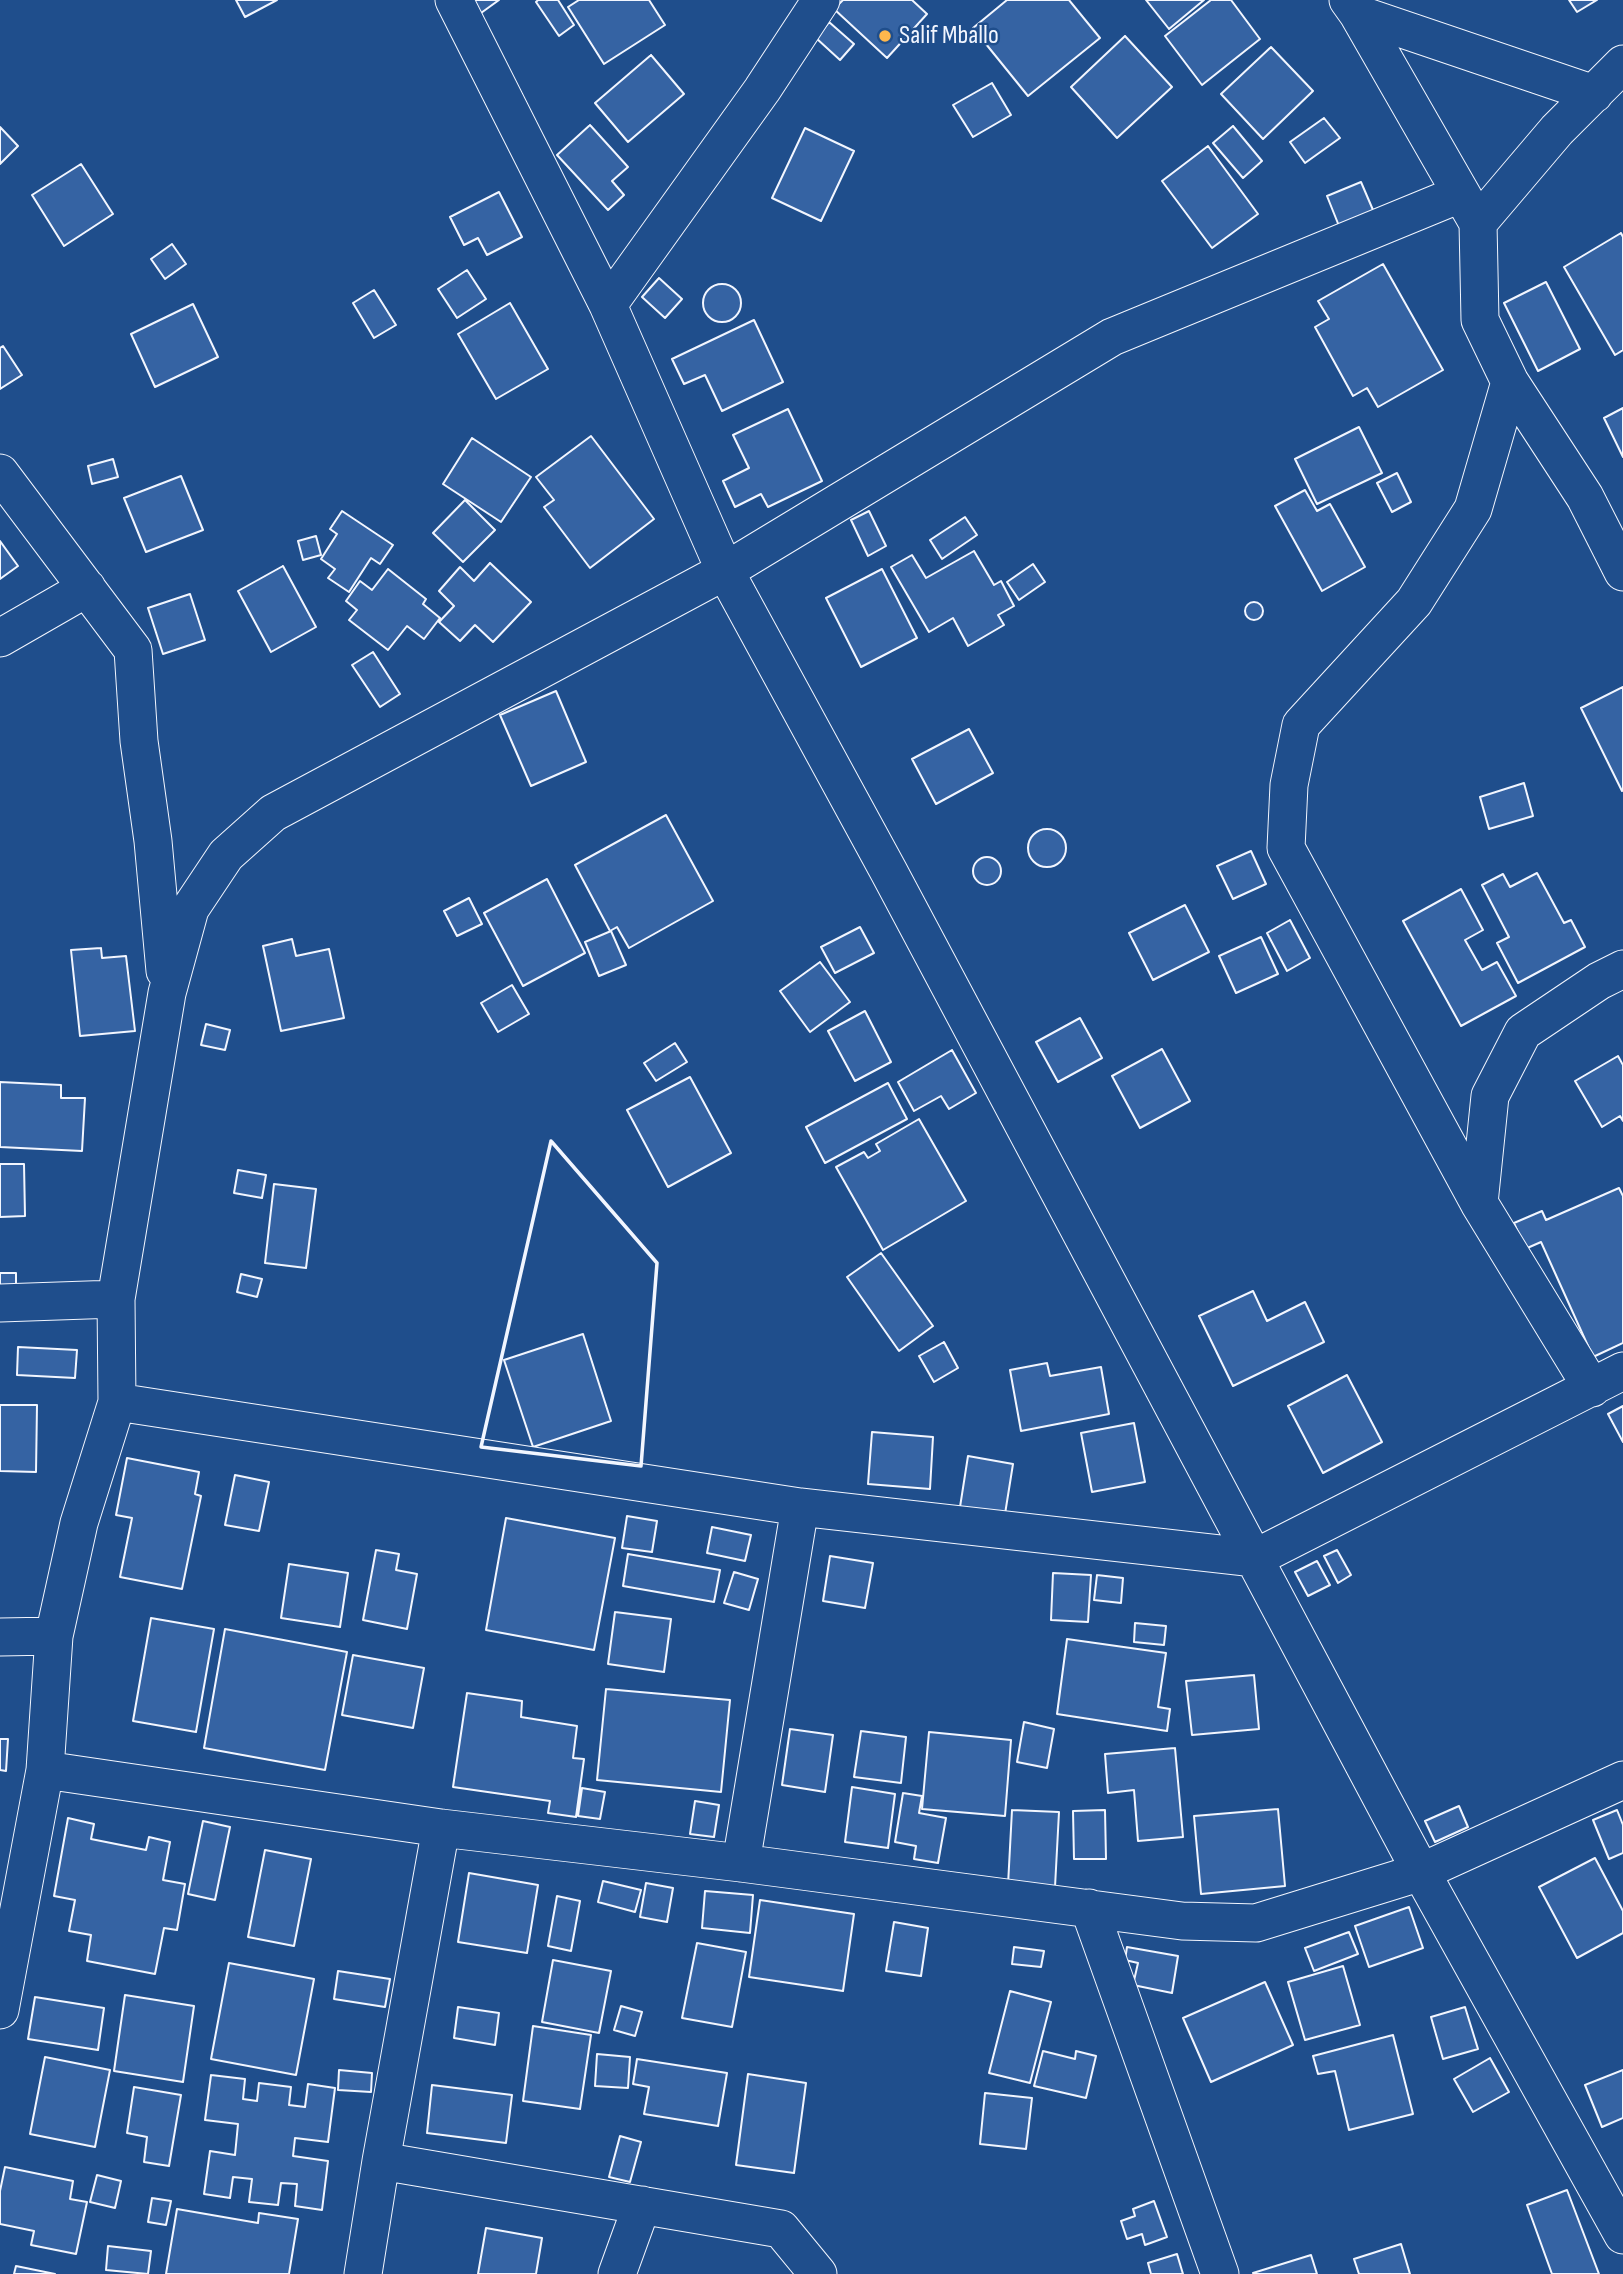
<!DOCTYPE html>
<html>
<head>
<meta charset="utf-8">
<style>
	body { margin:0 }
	canvas { display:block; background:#1f4e8c }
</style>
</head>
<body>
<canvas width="1623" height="2274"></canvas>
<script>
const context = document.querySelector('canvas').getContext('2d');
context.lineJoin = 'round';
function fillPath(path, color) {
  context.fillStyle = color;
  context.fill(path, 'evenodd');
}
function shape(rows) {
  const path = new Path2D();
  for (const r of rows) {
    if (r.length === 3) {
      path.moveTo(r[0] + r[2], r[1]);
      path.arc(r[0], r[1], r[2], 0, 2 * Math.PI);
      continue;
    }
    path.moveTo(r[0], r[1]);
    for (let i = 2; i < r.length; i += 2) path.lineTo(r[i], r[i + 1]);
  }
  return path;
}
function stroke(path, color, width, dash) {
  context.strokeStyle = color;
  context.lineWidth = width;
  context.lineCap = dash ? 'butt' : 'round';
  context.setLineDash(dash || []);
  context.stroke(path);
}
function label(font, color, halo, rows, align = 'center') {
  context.font = font + ' "Sofia Sans Condensed",sans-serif';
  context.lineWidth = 5;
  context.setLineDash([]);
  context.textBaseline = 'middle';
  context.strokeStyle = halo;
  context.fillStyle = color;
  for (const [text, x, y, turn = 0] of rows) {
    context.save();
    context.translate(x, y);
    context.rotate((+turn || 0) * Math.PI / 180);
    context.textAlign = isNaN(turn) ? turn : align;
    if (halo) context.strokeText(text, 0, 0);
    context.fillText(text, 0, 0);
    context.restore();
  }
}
const building = shape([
	[236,0,277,0,245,17,236,0],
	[472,0,499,0,481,13,472,0],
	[538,0,558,0,574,25,559,36,536,2,538,0],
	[579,0,649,0,665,25,604,64,568,7,579,0],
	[843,0,912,0,927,14,887,58,834,9,843,0],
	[1007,0,1069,0,1100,38,1028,96,973,28,1007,0],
	[1146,0,1204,0,1169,29,1146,0],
	[1211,0,1231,0,1260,39,1202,85,1165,36,1211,0],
	[1569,0,1597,0,1577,12,1569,0],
	[829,22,854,44,840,60,816,38,829,22],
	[1125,36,1172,87,1117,138,1071,87,1125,36],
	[1271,47,1313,91,1263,139,1221,94,1271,47],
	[651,55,684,94,628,142,595,103,651,55],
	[992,83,1011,115,973,137,953,105,992,83],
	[1324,118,1340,138,1305,163,1290,142,1324,118],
	[590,125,628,167,612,181,624,195,608,210,557,155,590,125],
	[1233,126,1262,161,1243,178,1213,143,1233,126],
	[0,127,18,146,0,164,0,127],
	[805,128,854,151,821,221,772,198,805,128],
	[1208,146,1258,214,1212,248,1162,181,1208,146],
	[81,164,113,214,64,246,32,195,81,164],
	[1361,182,1376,217,1341,231,1327,196,1361,182],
	[499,192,522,237,487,255,478,238,464,245,450,217,499,192],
	[1621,233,1623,237,1623,350,1615,355,1564,267,1621,233],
	[172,244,186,264,165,279,151,259,172,244],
	[1383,264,1443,370,1378,407,1367,388,1353,396,1315,327,1329,319,1318,301,1383,264],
	[467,270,486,299,457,318,438,289,467,270],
	[659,278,682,299,665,318,642,297,659,278],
	[1546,282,1580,349,1538,371,1504,303,1546,282],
	[722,303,19],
	[374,290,396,325,374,338,353,303,374,290],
	[510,303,548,369,496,399,458,334,510,303],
	[193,304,218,357,155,387,131,334,193,304],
	[754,320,783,382,722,411,705,375,684,384,672,359,754,320],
	[3,346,22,375,0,389,0,348,3,346],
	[1623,408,1623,457,1604,418,1623,408],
	[788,409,822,481,768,507,761,494,735,507,723,481,749,468,733,435,788,409],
	[1359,427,1382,473,1317,504,1295,459,1359,427],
	[591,436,654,519,590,568,544,507,554,500,536,477,591,436],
	[472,438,531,477,501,522,443,484,472,438],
	[113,459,118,477,92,484,88,466,113,459],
	[1397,473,1411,502,1392,512,1377,483,1397,473],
	[181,476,203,530,146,552,124,498,181,476],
	[1305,490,1317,511,1330,504,1365,567,1322,591,1275,506,1305,490],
	[465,500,495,530,463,562,433,533,465,500],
	[342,511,393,545,380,564,371,558,349,592,328,578,335,569,321,559,337,534,330,529,342,511],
	[869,511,886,546,868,556,851,520,869,511],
	[965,517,977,535,942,559,930,540,965,517],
	[316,536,321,555,303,560,298,541,316,536],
	[0,541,18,566,0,579,0,541],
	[974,551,994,585,1001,581,1014,606,998,615,1004,625,968,646,953,618,929,632,891,567,912,555,926,578,974,551],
	[490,563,531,602,493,642,475,625,460,641,439,622,454,606,439,591,460,567,474,581,490,563],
	[1033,564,1045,582,1019,600,1007,582,1033,564],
	[283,566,316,627,271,652,238,591,283,566],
	[388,569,426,599,423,604,440,618,424,639,407,626,388,650,349,620,357,610,346,601,360,581,372,590,388,569],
	[882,569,917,638,861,667,826,598,882,569],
	[190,594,205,640,163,654,148,608,190,594],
	[1254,611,9],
	[373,652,400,694,380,707,352,665,373,652],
	[1623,687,1623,790,1622,791,1581,708,1623,687],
	[556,691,586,762,531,786,500,715,556,691],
	[969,729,993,773,936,804,912,759,969,729],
	[1524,783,1533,816,1489,829,1480,797,1524,783],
	[666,815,713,901,629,948,617,927,610,931,575,865,666,815],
	[1047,848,19],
	[1251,851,1266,884,1233,899,1217,866,1251,851],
	[987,871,14],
	[1537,873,1564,923,1571,920,1585,947,1518,983,1497,943,1509,937,1482,885,1503,874,1510,887,1537,873],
	[547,879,585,953,523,986,484,913,547,879],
	[1461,889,1483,930,1465,940,1482,970,1497,962,1516,996,1461,1026,1403,921,1461,889],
	[469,898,482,924,457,936,444,911,469,898],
	[1185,905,1209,952,1153,980,1129,933,1185,905],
	[1290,920,1310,958,1287,971,1267,933,1290,920],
	[860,927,874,953,835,973,821,947,860,927],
	[611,931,626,965,599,976,585,942,611,931],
	[1261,937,1278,974,1236,993,1219,956,1261,937],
	[292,939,296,956,329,949,344,1018,281,1031,263,946,292,939],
	[101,948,102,958,126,956,135,1031,80,1036,71,950,101,948],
	[820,962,850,1002,810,1032,780,991,820,962],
	[512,985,529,1014,498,1032,481,1003,512,985],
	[865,1011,891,1062,855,1081,828,1031,865,1011],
	[1080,1018,1102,1058,1058,1082,1036,1042,1080,1018],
	[206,1024,230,1030,225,1050,201,1045,206,1024],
	[675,1043,687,1062,656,1081,644,1063,675,1043],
	[1162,1049,1190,1101,1140,1128,1112,1076,1162,1049],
	[952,1050,976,1093,949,1109,941,1096,914,1111,898,1082,952,1050],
	[1618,1056,1623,1065,1623,1121,1620,1116,1602,1127,1575,1081,1618,1056],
	[690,1077,731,1153,668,1187,627,1110,690,1077],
	[0,1082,61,1085,61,1098,85,1098,82,1151,0,1147,0,1082],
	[888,1083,907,1119,825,1163,806,1127,888,1083],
	[919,1119,966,1201,883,1250,836,1167,864,1152,868,1158,880,1151,876,1144,919,1119],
	[0,1164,24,1164,25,1216,0,1217,0,1164],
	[238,1170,266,1175,262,1198,234,1193,238,1170],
	[274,1184,316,1189,306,1268,265,1263,274,1184],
	[1619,1188,1623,1196,1623,1343,1593,1357,1541,1242,1525,1249,1514,1223,1542,1211,1546,1220,1619,1188],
	[881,1253,933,1326,899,1351,847,1277,881,1253],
	[0,1273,16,1273,16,1293,0,1293,0,1273],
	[241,1274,262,1279,257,1297,237,1292,241,1274],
	[1253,1291,1267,1321,1305,1302,1324,1342,1233,1386,1199,1316,1253,1291],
	[583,1334,611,1421,533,1447,504,1360,583,1334],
	[944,1342,958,1368,934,1382,919,1356,944,1342],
	[18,1347,77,1350,75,1378,17,1375,18,1347],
	[1047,1363,1050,1376,1101,1367,1109,1414,1021,1431,1010,1370,1047,1363],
	[1347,1375,1382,1442,1323,1473,1288,1406,1347,1375],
	[0,1405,37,1405,36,1472,0,1471,0,1405],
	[1623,1406,1623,1442,1608,1414,1623,1406],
	[1134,1423,1145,1482,1092,1492,1081,1433,1134,1423],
	[872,1432,933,1437,930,1489,868,1484,872,1432],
	[968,1456,1013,1464,1005,1514,960,1507,968,1456],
	[127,1458,199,1472,195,1494,201,1496,182,1589,120,1577,132,1518,116,1515,127,1458],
	[235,1475,269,1482,259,1531,225,1525,235,1475],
	[627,1516,657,1521,652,1552,622,1548,627,1516],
	[506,1518,615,1538,594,1650,486,1630,506,1518],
	[712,1527,751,1535,745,1561,707,1553,712,1527],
	[376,1550,399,1554,396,1570,417,1574,407,1629,363,1620,376,1550],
	[1337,1550,1351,1575,1338,1583,1324,1556,1337,1550],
	[628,1554,720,1570,714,1602,623,1586,628,1554],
	[830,1556,873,1563,865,1608,823,1601,830,1556],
	[1317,1561,1330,1585,1308,1596,1295,1572,1317,1561],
	[289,1564,348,1573,340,1627,281,1618,289,1564],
	[734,1572,758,1579,749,1610,724,1603,734,1572],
	[1053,1573,1091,1575,1088,1622,1051,1620,1053,1573],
	[1097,1575,1123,1578,1121,1603,1094,1600,1097,1575],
	[615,1612,671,1619,664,1672,608,1664,615,1612],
	[151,1618,214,1629,196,1732,133,1721,151,1618],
	[1135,1623,1166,1626,1164,1645,1134,1642,1135,1623],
	[225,1629,347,1652,325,1770,204,1748,225,1629],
	[1067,1639,1166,1653,1158,1707,1170,1709,1167,1731,1057,1714,1067,1639],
	[353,1655,424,1668,413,1728,342,1715,353,1655],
	[1254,1675,1259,1729,1192,1735,1186,1681,1254,1675],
	[606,1689,730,1700,721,1792,597,1780,606,1689],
	[467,1693,522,1701,521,1717,577,1726,573,1758,584,1759,576,1817,548,1813,550,1801,453,1787,467,1693],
	[1024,1722,1054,1729,1047,1768,1017,1762,1024,1722],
	[790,1729,833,1735,825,1792,782,1785,790,1729],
	[861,1731,906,1737,901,1783,854,1777,861,1731],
	[929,1732,1011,1740,1005,1816,922,1809,929,1732],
	[0,1739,8,1739,6,1771,0,1770,0,1739],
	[1175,1748,1183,1837,1138,1841,1134,1790,1108,1793,1105,1754,1175,1748],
	[852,1787,895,1794,888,1848,845,1842,852,1787],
	[582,1788,605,1792,600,1819,578,1816,582,1788],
	[903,1793,922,1796,919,1813,946,1818,938,1863,914,1859,916,1846,895,1842,903,1793],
	[695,1801,719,1805,714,1837,690,1834,695,1801],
	[1459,1806,1468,1827,1435,1842,1425,1821,1459,1806],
	[1278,1809,1285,1886,1201,1894,1194,1816,1278,1809],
	[1012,1810,1059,1812,1055,1887,1008,1885,1012,1810],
	[1105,1810,1106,1859,1074,1859,1073,1811,1105,1810],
	[1617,1810,1623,1825,1623,1853,1609,1859,1593,1820,1617,1810],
	[68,1818,94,1824,91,1839,146,1850,149,1837,170,1842,163,1880,185,1884,177,1930,164,1928,155,1974,87,1961,91,1935,69,1931,75,1900,54,1896,68,1818],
	[203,1821,230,1827,215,1900,188,1894,203,1821],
	[265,1850,311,1859,294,1946,248,1937,265,1850],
	[1595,1858,1623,1911,1623,1933,1577,1958,1539,1887,1595,1858],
	[469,1873,538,1885,527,1953,458,1942,469,1873],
	[603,1881,641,1890,635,1912,598,1902,603,1881],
	[646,1883,673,1888,667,1922,640,1917,646,1883],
	[705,1891,753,1895,750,1933,702,1928,705,1891],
	[557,1896,580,1901,571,1951,548,1946,557,1896],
	[760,1900,854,1914,843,1991,749,1977,760,1900],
	[1409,1907,1423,1948,1369,1967,1355,1926,1409,1907],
	[894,1922,928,1928,921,1976,886,1971,894,1922],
	[1349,1932,1358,1954,1314,1971,1305,1948,1349,1932],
	[697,1943,746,1952,732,2027,682,2018,697,1943],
	[1014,1947,1044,1951,1041,1967,1012,1964,1014,1947],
	[1127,1947,1178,1956,1172,1993,1133,1985,1138,1963,1125,1960,1127,1947],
	[553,1960,611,1971,599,2033,542,2022,553,1960],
	[229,1963,314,1979,296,2075,211,2059,229,1963],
	[1343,1966,1360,2025,1305,2040,1288,1982,1343,1966],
	[338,1971,390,1979,385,2007,334,1999,338,1971],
	[1265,1982,1293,2045,1211,2082,1183,2018,1265,1982],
	[1010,1991,1051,2002,1030,2083,989,2073,1010,1991],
	[125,1995,194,2006,183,2082,114,2071,125,1995],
	[35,1997,104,2008,98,2050,28,2039,35,1997],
	[621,2006,642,2012,635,2036,614,2030,621,2006],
	[458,2007,499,2013,495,2045,454,2038,458,2007],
	[1465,2007,1478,2049,1443,2059,1431,2017,1465,2007],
	[533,2026,591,2035,580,2109,523,2101,533,2026],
	[1393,2035,1413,2114,1349,2130,1335,2071,1318,2074,1313,2056,1393,2035],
	[1043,2051,1075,2059,1076,2051,1096,2056,1086,2098,1034,2086,1043,2051],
	[597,2054,630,2057,628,2088,595,2086,597,2054],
	[45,2057,110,2070,95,2147,30,2134,45,2057],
	[1490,2058,1509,2092,1473,2112,1454,2079,1490,2058],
	[637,2059,727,2073,718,2126,644,2114,649,2087,633,2084,637,2059],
	[339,2070,372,2073,371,2092,338,2090,339,2070],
	[1623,2070,1623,2118,1602,2127,1585,2085,1623,2070],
	[748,2074,806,2083,794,2173,736,2165,748,2074],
	[211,2075,245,2079,243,2099,257,2101,259,2083,291,2087,289,2105,305,2107,308,2084,335,2088,328,2142,295,2138,293,2156,328,2161,322,2210,295,2206,297,2184,281,2183,278,2205,249,2202,252,2179,233,2177,230,2198,204,2194,210,2151,235,2155,238,2124,205,2120,211,2075],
	[432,2085,512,2095,506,2143,427,2133,432,2085],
	[134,2087,181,2095,169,2166,144,2162,147,2137,127,2133,134,2087],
	[985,2093,1032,2098,1026,2149,980,2144,985,2093],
	[620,2136,641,2142,630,2182,609,2177,620,2136],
	[5,2167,73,2181,70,2199,87,2202,76,2254,31,2245,34,2231,0,2224,0,2191,5,2167],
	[97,2175,121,2181,115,2208,90,2202,97,2175],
	[1567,2190,1599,2274,1552,2274,1527,2205,1567,2190],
	[152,2198,171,2201,166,2225,148,2222,152,2198],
	[1154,2201,1167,2237,1145,2245,1142,2234,1127,2239,1121,2221,1135,2216,1133,2209,1154,2201],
	[177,2209,258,2223,259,2213,298,2219,289,2274,166,2274,177,2209],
	[486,2228,542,2238,536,2274,478,2274,486,2228],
	[1401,2244,1410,2274,1359,2274,1354,2259,1401,2244],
	[108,2246,151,2251,148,2274,106,2270,108,2246],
	[1177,2254,1183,2274,1151,2274,1148,2263,1177,2254],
	[1311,2255,1317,2274,1254,2274,1253,2273,1311,2255],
	[16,2266,55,2274,14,2274,16,2266]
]);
const minor = shape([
	[454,0,608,305,725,571,889,872,1421,1872,1623,2235],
	[1348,0,1358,14,1478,223,1480,320,1510,382,1585,497,1623,572],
	[1358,14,1594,94],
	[1478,223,1557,130,1623,64],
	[608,305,762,90,821,0],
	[1510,382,1473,509,1414,602,1301,725,1289,785,1286,848,1479,1203,1592,1388],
	[0,473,133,650,139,741,153,841,165,971],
	[0,638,87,588],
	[1479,1203,1490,1096,1523,1032,1599,981,1623,969],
	[0,1303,116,1299],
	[117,1402,800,1507,1255,1558,1623,1371],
	[0,1637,54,1636],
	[45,1770,441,1828,741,1863,1182,1921,1256,1923,1421,1872,1623,1780],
	[741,1863,800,1507],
	[1089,1908,1220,2274],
	[0,2010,45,1770,54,1636,79,1523,117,1402,116,1299,167,993,190,909,226,855,273,813,725,571,1112,337,1460,194],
	[381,2161,781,2229,818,2274],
	[363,2274,381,2161,441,1828],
	[617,2274,642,2205]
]);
const wall = shape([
	[551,1141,657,1263,641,1466,481,1447,551,1141]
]);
const markers = [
	[885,36,7,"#ffb74d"]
];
const poiNames = [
	["Salif Mballo",899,36]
];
fillPath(building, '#3563a3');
stroke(building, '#f2f6ff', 2);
stroke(minor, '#f2f6ff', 39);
stroke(minor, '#1f4e8c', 37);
stroke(wall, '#f2f6ff', 3.5);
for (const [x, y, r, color] of markers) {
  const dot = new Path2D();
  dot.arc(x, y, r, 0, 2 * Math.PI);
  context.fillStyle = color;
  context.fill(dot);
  stroke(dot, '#1f4e8c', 2.5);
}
label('26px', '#f2f6ff', '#1f4e8c', poiNames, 'left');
</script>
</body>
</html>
